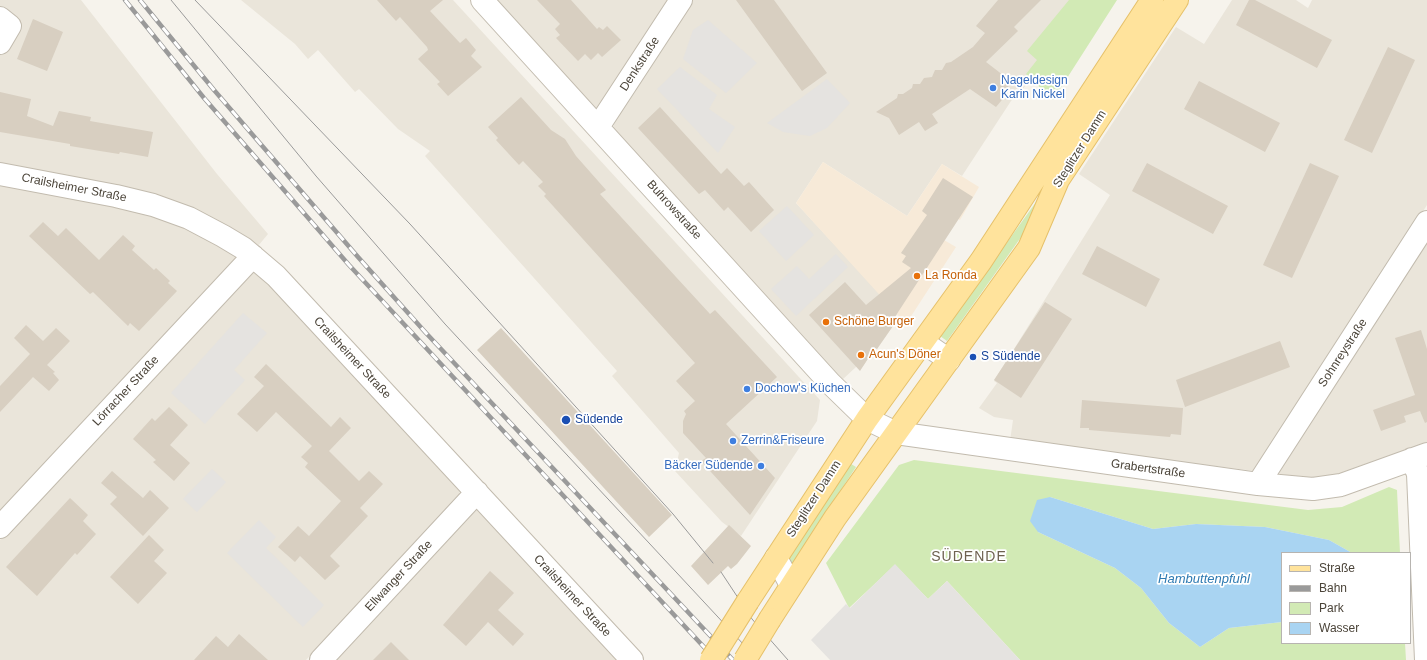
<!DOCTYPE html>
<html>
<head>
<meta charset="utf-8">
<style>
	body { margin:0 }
	#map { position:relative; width:1427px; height:660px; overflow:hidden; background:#f6f3ec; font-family:Helvetica,sans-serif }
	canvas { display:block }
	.legend { position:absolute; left:1281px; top:552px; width:130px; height:92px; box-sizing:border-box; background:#fff; border:1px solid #b7b4b0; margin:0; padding:5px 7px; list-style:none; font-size:12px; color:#4b4439 }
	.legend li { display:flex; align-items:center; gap:8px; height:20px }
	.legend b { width:20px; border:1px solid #b7b4b0 }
</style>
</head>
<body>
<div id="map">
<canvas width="1427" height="660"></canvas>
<ul class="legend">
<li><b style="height:5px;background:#ffe39c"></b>Straße</li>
<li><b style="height:5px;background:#9a9a9a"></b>Bahn</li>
<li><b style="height:11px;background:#d2eab5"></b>Park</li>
<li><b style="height:11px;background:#a9d4f2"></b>Wasser</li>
</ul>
</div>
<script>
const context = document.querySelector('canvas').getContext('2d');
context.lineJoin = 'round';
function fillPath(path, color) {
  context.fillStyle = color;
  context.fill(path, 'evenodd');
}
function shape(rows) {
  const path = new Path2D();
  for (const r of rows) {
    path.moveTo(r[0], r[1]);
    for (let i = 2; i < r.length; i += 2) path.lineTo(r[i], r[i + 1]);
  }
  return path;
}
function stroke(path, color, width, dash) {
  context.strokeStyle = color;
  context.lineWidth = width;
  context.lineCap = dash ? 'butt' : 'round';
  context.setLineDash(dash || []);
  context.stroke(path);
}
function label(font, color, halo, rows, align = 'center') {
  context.font = font + ' Helvetica,sans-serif';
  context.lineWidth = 3.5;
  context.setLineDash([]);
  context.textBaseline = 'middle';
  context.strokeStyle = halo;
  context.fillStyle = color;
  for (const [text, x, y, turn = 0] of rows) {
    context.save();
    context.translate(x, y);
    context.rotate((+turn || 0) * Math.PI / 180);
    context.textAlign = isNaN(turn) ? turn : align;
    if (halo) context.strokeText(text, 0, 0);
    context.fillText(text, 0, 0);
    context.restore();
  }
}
const residential = shape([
	[0,0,81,0,217,174,268,234,258,246,0,164],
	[241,0,453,0,820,400,817,421,741,536,722,522,675,471,679,453,612,376,617,371,425,156,430,151,398,129,359,89,355,92,318,50,308,59,295,44],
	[492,0,672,0,597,111],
	[693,0,1102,0,1091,17,1011,101,962,176,942,164,907,216,823,162,796,203,898,313,891,323,893,326,877,349,875,348,863,366,856,367,842,380,613,128,615,121],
	[1232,0,1296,0,1308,8,1312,0,1427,0,1427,205,1255,471,1010,441,1013,420,994,417,979,408,997,383,994,381,1110,195,1079,174,1176,27,1204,44],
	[0,184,127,207,180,224,237,255,238,259,0,514],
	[1427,238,1427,442,1332,476,1310,478,1278,474],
	[252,271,256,271,460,490,459,495,306,660,0,660,0,540],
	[476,510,480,511,617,660,336,660]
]);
const commercial = shape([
	[823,162,907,216,942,164,979,187,960,220,958,219,944,240,956,247,906,324,796,203]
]);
const green = shape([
	[1069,0,1117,0,1053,100,1026,74,1037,60,1027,51],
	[1041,195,1024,233,947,341,940,336],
	[914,460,1308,510,1342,507,1389,487,1397,490,1400,553,1352,553,1329,540,1265,527,1196,524,1153,529,1050,497,1038,532,1115,568,1141,588,1169,623,1200,647,1229,628,1282,622,1282,643,1405,643,1406,660,1020,660,947,581,928,599,895,565,849,608,826,563,899,465],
	[848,462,856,467,789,569,785,560]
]);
const parking = shape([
	[708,20,757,63,726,93,683,59,693,30],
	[680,67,717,95,709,109,735,127,718,153,657,89],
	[827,79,850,103,827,128,810,136,783,132,767,123],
	[787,206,814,235,786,261,759,231],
	[836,254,848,267,796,316,771,289,797,266,809,279],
	[243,313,267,333,234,370,245,380,205,424,171,393],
	[212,469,226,482,197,512,183,499],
	[259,520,276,537,266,548,324,605,303,627,227,553],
	[895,564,928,599,947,581,1020,660,830,660,811,640,846,604,850,608]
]);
const water = shape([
	[1050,497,1153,529,1196,524,1265,527,1329,540,1352,553,1282,553,1282,622,1229,628,1200,647,1169,623,1141,588,1115,568,1038,532,1030,521,1037,500]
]);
const building = shape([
	[377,0,443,0,430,11,460,43,466,38,476,50,471,56,482,67,448,96,437,84,440,82,418,59,428,50,427,47,400,17,396,21],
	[537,0,571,0,597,29,599,27,603,30,607,26,621,40,602,57,598,53,591,60,585,54,578,61,556,38,560,35,555,29,560,24],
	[736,0,774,0,827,73,802,91],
	[998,0,1041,0,1014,27,1018,31,986,62,1012,82,1003,93,1006,95,996,107,970,89,932,114,938,123,925,131,919,122,899,135,889,118,876,112,897,98,898,94,903,94,912,88,913,84,920,84,924,78,932,77,935,70,942,70,946,63,951,62,973,47,985,33,976,26],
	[1249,0,1255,0,1332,40,1317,68,1236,25],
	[33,19,63,32,47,71,17,59],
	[1388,47,1415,60,1372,153,1344,140],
	[1199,81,1280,123,1265,152,1184,109],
	[0,92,31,99,27,116,53,126,59,111,91,117,90,121,153,132,148,157,120,152,119,154,100,151,70,146,70,144,0,132],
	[521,97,551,130,565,139,576,156,606,190,600,194,676,277,710,314,715,310,777,377,726,424,775,478,750,515,701,461,706,458,683,433,683,421,686,414,684,411,695,401,676,381,695,363,544,196,546,194,538,186,543,182,523,161,519,165,496,140,498,138,488,127],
	[660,107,721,174,727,168,744,186,749,182,774,210,751,232,728,207,724,211,705,190,699,194,638,128],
	[1147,163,1228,206,1213,234,1132,191],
	[1310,163,1339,176,1292,278,1263,265],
	[943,178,973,197,891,323,893,326,877,349,875,348,860,371,809,315,845,282,866,305,911,268,902,262,906,256,901,253,927,215,922,211],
	[43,222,58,236,66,228,99,260,123,235,135,246,132,250,154,270,156,268,170,281,168,283,177,291,139,331,130,323,128,326,93,292,90,294,29,236],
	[1097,246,1160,279,1146,307,1082,274],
	[1045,302,1072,319,1021,398,994,380],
	[26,325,43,341,56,328,70,341,47,365,55,372,53,373,59,380,49,391,33,377,0,412,0,386,30,354,14,338],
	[501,328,672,515,649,537,477,350],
	[1421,330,1427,349,1427,422,1425,423,1420,411,1404,416,1406,422,1381,431,1373,410,1415,395,1395,338],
	[1280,341,1290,367,1185,407,1176,380],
	[266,364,331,427,340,417,351,428,329,451,359,481,369,471,383,484,360,508,368,516,330,556,340,566,325,580,300,556,295,562,278,547,298,526,309,536,341,501,305,467,308,463,301,457,312,446,276,412,257,432,237,414,264,386,254,377],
	[1082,400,1183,408,1181,435,1171,434,1170,437,1089,430,1089,428,1080,428],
	[169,407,188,425,170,445,190,463,174,481,153,462,156,460,133,439,152,418,155,421],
	[112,471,143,498,150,490,169,508,143,536,110,504,117,497,101,483],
	[70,498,88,515,83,521,96,534,77,555,75,553,37,596,6,567],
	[729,525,751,546,737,564,731,569,728,566,708,585,691,566],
	[149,535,164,550,154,561,167,573,138,604,110,577],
	[490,571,514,593,498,610,524,634,513,646,488,622,466,646,443,625],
	[239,634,268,660,194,660,216,636,228,647],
	[391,642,409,660,373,660]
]);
const minor = shape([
	[482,0,830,383,867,419,896,433,1258,484,1313,489,1341,485,1427,454],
	[0,18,10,26,0,43],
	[598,127,681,0],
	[0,174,116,196,153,205,189,218,223,236,243,248,276,276,632,660],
	[923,342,949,360],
	[1412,459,1418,474,1426,660],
	[1258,484,1427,222],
	[0,527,253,256],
	[776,558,791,585],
	[321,660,477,492]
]);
const major = shape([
	[748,601,867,419,981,261,1152,0],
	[770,619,835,518,1029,248,1058,180,1177,0]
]);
const tram = shape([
	[171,0,316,176,445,324,758,660],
	[195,0,410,224,673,514,713,563],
	[721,572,752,619,788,660]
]);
const rail = shape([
	[125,0,204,98,349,265,716,660],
	[140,0,214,90,358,257,426,333,733,660]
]);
const majorBridge = shape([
	[711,660,748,601],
	[745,660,770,619]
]);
const markers = [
	[993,88,4,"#3f7fe0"],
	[917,276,4,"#e8710a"],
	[826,322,4,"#e8710a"],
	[861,355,4,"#e8710a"],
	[973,357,4,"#1a4fb4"],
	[747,389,4,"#3f7fe0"],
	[566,420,5,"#1a4fb4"],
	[733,441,4,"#3f7fe0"],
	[761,466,4,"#3f7fe0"]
];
const streetNames = [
	["Denkstraße",640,64,-57],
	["Steglitzer Damm",1080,149,-58],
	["Crailsheimer Straße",74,188,11],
	["Buhrowstraße",674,210,48],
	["Sohnreystraße",1343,353,-57],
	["Crailsheimer Straße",352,358,47],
	["Lörracher Straße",126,391,-47],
	["Grabertstraße",1148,469,8],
	["Steglitzer Damm",814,499,-57],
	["Ellwanger Straße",399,576,-47],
	["Crailsheimer Straße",572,596,47]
];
const shopNames = [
	["Nageldesign",1001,81],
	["Karin Nickel",1001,95],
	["Dochow's Küchen",755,389],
	["Zerrin&Friseure",741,441],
	["Bäcker Südende",753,466,"right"]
];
const foodNames = [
	["La Ronda",925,276],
	["Schöne Burger",834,322],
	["Acun's Döner",869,355]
];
const transitNames = [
	["S Südende",981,357],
	["Südende",575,420]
];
const waterNames = [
	["Hambuttenpfuhl",1204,579]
];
const quarterNames = [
	["SÜDENDE",969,557]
];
fillPath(residential, '#eae5da');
fillPath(commercial, '#f7ead8');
fillPath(green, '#d2eab5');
fillPath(parking, '#e5e3e0');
fillPath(water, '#a9d4f2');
fillPath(building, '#d8cfc1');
stroke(minor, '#c2bbae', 24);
stroke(major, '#e6c16a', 24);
stroke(minor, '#fff', 22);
stroke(major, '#ffe39c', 22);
stroke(tram, '#9a9a9a', 1);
stroke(rail, '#9a9a9a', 4.5);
stroke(rail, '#fff', 3, [9]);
stroke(majorBridge, '#e6c16a', 24, []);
stroke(majorBridge, '#ffe39c', 22);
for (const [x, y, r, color] of markers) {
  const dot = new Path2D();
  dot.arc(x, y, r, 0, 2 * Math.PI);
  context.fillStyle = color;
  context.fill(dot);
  stroke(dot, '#fff', 1.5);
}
label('12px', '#4b4439', '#fff', streetNames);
label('12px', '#366cbe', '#fff', shopNames, 'left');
label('12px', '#c56008', '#fff', foodNames, 'left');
label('12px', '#164399', '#fff', transitNames, 'left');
label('italic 13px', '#2e7ab2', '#fff', waterNames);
context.letterSpacing = '1px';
label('14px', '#6e6250', '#fff', quarterNames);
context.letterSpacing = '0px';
</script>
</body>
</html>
